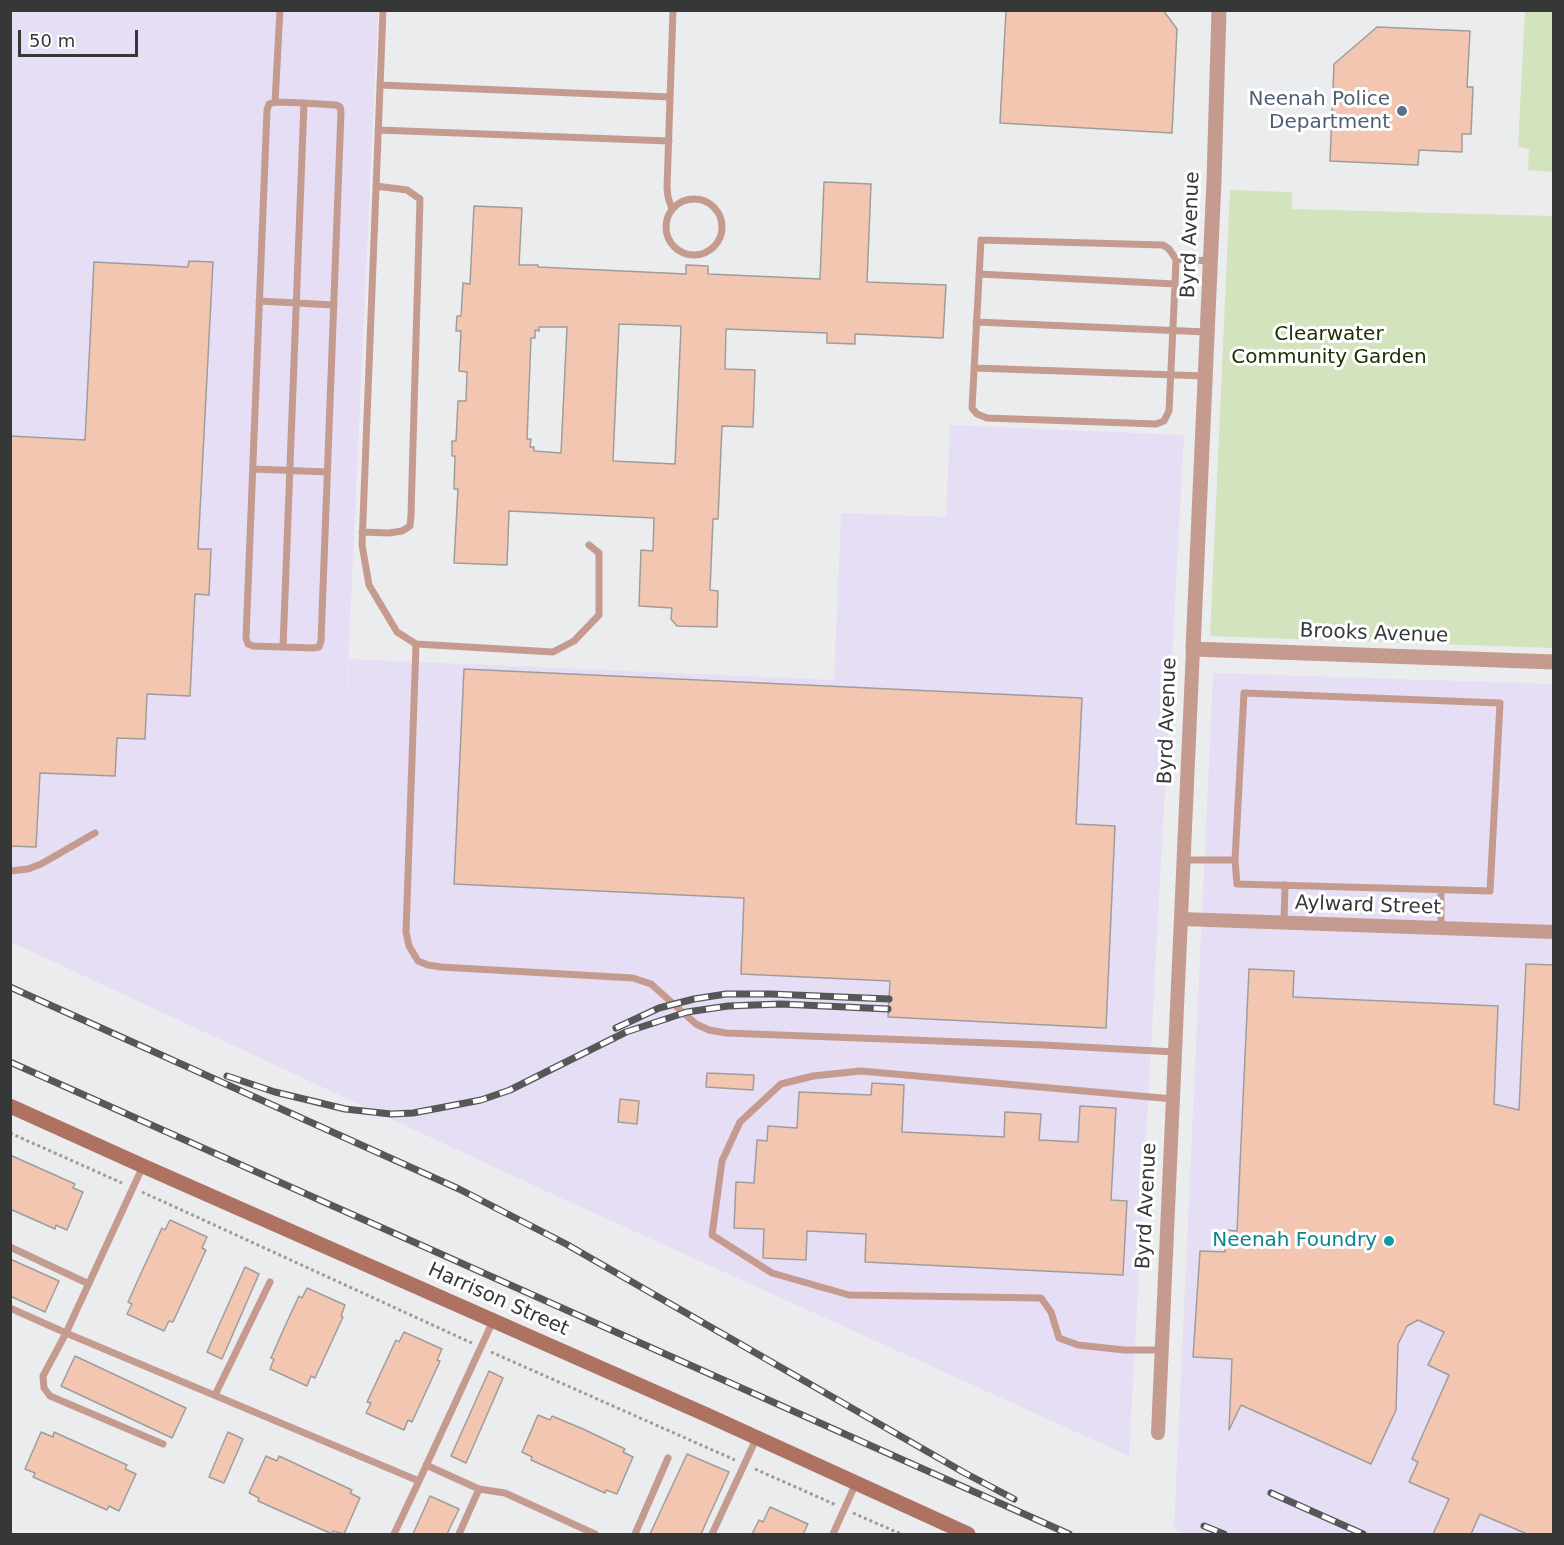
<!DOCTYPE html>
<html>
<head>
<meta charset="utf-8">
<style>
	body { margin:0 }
	#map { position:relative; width:1564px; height:1545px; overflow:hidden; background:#ebecee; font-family:"DejaVu Sans",sans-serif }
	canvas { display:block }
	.frame { position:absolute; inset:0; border:12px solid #363737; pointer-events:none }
	.scale { position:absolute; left:18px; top:30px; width:120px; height:27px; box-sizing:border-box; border:3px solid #363737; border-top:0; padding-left:8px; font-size:18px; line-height:21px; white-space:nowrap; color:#363737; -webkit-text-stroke:4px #fff; paint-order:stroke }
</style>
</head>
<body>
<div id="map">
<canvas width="1564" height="1545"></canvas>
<div class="frame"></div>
<div class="scale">50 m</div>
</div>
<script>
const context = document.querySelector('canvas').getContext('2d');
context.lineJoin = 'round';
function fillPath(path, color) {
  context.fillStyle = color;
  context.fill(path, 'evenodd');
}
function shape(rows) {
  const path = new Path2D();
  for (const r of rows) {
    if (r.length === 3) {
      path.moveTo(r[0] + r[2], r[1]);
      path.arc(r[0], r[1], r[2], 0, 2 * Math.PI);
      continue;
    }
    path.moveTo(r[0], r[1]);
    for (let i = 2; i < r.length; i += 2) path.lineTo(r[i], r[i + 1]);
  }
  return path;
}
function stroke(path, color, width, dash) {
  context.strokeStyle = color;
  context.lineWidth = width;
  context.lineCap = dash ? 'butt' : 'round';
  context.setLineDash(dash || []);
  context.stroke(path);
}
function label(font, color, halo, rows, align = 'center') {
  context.font = font + ' "DejaVu Sans",sans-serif';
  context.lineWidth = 6;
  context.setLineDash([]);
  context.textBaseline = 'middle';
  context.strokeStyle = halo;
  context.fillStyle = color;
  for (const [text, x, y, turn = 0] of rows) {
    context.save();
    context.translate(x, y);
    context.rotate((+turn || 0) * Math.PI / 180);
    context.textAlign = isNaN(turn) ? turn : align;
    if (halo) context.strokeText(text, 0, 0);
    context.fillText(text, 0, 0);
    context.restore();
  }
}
const industrial = shape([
	[11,11,378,11,344,753,349,659,834,680,841,513,946,517,950,425,1184,435,1129,1456,550,1193,11,942],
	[1213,673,1553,684,1553,1534,1188,1534,1174,1529]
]);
const green = shape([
	[1525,11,1553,11,1553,172,1528,170,1529,149,1518,147],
	[1230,190,1292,192,1292,209,1553,216,1553,648,1210,636]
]);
const building = shape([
	[1006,10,1163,10,1177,29,1172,133,1000,123,1006,10],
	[1377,27,1470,31,1467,87,1473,87,1471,134,1462,134,1462,152,1419,150,1418,165,1330,161,1334,64,1377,27],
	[824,182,871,184,867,282,946,285,943,338,855,334,855,344,827,343,827,333,726,329,725,369,755,370,753,427,722,426,718,519,713,519,710,590,718,591,717,627,677,626,671,619,672,608,639,606,641,550,653,551,654,518,509,511,507,565,454,563,458,489,454,489,455,456,452,456,452,441,456,441,458,401,466,401,467,372,459,371,461,331,456,331,457,316,461,316,463,283,470,284,474,206,522,208,519,265,538,265,538,267,686,274,686,265,708,266,708,274,820,279,824,182],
	[619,324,681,326,675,464,613,461,619,324],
	[539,327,567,327,561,453,534,451,534,447,530,447,531,439,527,439,531,338,535,338,535,330,539,331,539,327],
	[189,261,213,262,198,549,211,549,209,595,195,594,190,696,147,694,145,739,117,738,115,776,40,773,36,847,10,846,10,436,85,440,94,262,188,267,189,261],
	[464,669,1082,698,1076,824,1115,826,1106,1028,888,1017,890,981,741,974,744,898,454,884,464,669],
	[1526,964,1554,965,1554,1534,1527,1534,1480,1514,1471,1534,1433,1534,1449,1499,1409,1482,1418,1462,1412,1459,1449,1375,1428,1365,1444,1332,1418,1320,1407,1326,1398,1344,1396,1410,1371,1464,1241,1405,1229,1430,1232,1359,1193,1357,1200,1251,1225,1252,1226,1230,1237,1231,1249,969,1294,971,1293,997,1498,1006,1494,1104,1519,1110,1526,964],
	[707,1073,754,1075,753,1090,706,1087,707,1073],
	[872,1083,904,1085,902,1132,1004,1137,1005,1112,1041,1114,1039,1140,1078,1142,1080,1106,1116,1108,1111,1200,1127,1201,1123,1275,865,1262,866,1234,807,1231,806,1260,763,1258,764,1229,734,1228,736,1182,754,1183,757,1140,767,1141,768,1126,797,1128,799,1092,871,1095,872,1083],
	[620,1099,639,1101,637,1124,618,1122,620,1099],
	[10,1155,75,1184,73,1188,83,1192,67,1230,56,1225,55,1229,10,1209,10,1155],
	[170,1220,207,1237,202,1248,206,1250,173,1322,169,1321,164,1331,127,1314,132,1304,128,1302,142,1271,162,1228,165,1230,170,1220],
	[10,1259,59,1281,45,1312,10,1296,10,1259],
	[245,1267,259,1274,222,1359,207,1352,245,1267],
	[307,1288,345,1305,341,1316,343,1317,315,1378,311,1376,307,1386,270,1369,274,1359,271,1358,285,1326,299,1296,302,1298,307,1288],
	[404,1332,442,1349,437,1360,440,1361,412,1422,408,1420,404,1430,366,1413,371,1403,367,1402,382,1370,396,1340,399,1342,404,1332],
	[75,1356,186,1408,172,1438,61,1386,75,1356],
	[489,1371,503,1378,466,1463,451,1456,489,1371],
	[538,1415,550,1420,552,1416,583,1429,625,1449,623,1452,633,1457,617,1494,606,1490,605,1493,531,1460,532,1457,522,1452,538,1415],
	[41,1432,53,1437,54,1432,85,1446,127,1465,125,1469,136,1474,119,1511,109,1506,107,1510,76,1496,33,1477,35,1473,25,1469,41,1432],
	[228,1432,243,1439,224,1483,209,1477,228,1432],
	[687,1454,729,1472,701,1534,650,1534,687,1454],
	[266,1456,277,1461,279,1456,352,1490,350,1493,360,1498,344,1534,333,1531,332,1534,258,1501,259,1498,249,1493,266,1456],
	[430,1496,459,1509,447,1534,413,1534,430,1496],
	[770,1507,808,1524,803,1534,752,1534,759,1520,763,1522,770,1507]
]);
const path = shape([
	[10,1133,122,1183],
	[142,1192,472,1343],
	[491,1352,735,1460],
	[755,1469,836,1505],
	[853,1513,901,1534]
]);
const service = shape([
	[383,10,362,545,369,585,397,632,416,644,553,652,574,641,599,615,599,553,589,545],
	[380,85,670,97],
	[275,102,280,10],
	[378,130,669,141],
	[694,227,28],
	[672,209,668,197,667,188,673,10],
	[981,240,1163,245,1169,249,1176,259,1175,284,1169,411,1164,421,1156,424,987,418,977,414,972,408,981,240],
	[1176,259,1211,261],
	[979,274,1175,284],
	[259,301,334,305],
	[976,322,1207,332],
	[974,368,1205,376],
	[253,469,327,472],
	[362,532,389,533,402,531,410,526,411,515,420,199,407,190,376,186],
	[416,644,406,932,409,946,418,961,428,965,441,967,633,978,651,984,696,1024,709,1030,726,1033,1044,1045,1175,1052],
	[283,647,313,648,319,647,321,641,341,112,340,107,336,105,304,103,275,102,269,104,267,110,246,638,248,644,253,646,283,647,304,103],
	[1183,860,1235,860,1244,693,1500,703,1490,891,1237,884,1235,860],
	[10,871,28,869,41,864,95,833],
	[1284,922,1285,885],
	[1441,928,1441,890],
	[143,1166,66,1333,419,1481,493,1321],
	[10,1247,89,1284],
	[10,1308,66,1333,43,1376,44,1388,50,1396,163,1444],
	[1162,1350,1124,1350,1078,1345,1059,1338,1051,1312,1041,1298,849,1295,772,1273,712,1235,722,1161,740,1122,781,1084,813,1076,861,1071,1173,1099],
	[215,1395,270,1282],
	[426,1465,479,1489,505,1493,595,1534],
	[394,1534,419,1481],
	[459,1534,479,1489],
	[635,1534,668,1458],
	[712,1534,757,1437],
	[833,1534,856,1483]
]);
const minor = shape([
	[1181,919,1554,932],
	[1158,1433,1193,649]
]);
const tertiary = shape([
	[1219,10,1214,180,1193,649,1554,662]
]);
const secondary = shape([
	[10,1106,143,1166,707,1415,968,1534]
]);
const rail = shape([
	[10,987,459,1189,566,1244,963,1472,1014,1499],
	[616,1028,659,1008,694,999,726,994,771,994,889,999],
	[10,1062,1069,1534],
	[227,1076,275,1092,345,1109,391,1114,413,1113,481,1100,510,1090,626,1032,687,1012,728,1006,781,1004,888,1009],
	[1271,1493,1363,1534],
	[1204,1526,1224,1534]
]);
const markers = [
	[1402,111,6,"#5c6f8a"],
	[1389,1241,6,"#0f9aa8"]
];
const serviceNames = [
	["Neenah Police",1390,100],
	["Department",1390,123]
];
const streetNames = [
	["Byrd Avenue",1191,235,-88],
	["Brooks Avenue",1374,634,2],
	["Byrd Avenue",1168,721,-88],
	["Aylward Street",1368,906,2],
	["Byrd Avenue",1147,1206,-87],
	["Harrison Street",498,1300,24]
];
const parkNames = [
	["Clearwater",1329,335],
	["Community Garden",1329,358]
];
const cultureNames = [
	["Neenah Foundry",1377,1241]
];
fillPath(industrial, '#e6def4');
fillPath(green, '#d3e3be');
fillPath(building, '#f3c6b2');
stroke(building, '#9f9d9c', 1.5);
stroke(path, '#9b9c9d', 3, [3, 3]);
stroke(service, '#c59b8f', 7);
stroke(minor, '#c59b8f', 14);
stroke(tertiary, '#c59b8f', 15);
stroke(secondary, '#ae7262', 15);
stroke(rail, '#565757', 7);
stroke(rail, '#fff', 4.5, [14]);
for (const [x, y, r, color] of markers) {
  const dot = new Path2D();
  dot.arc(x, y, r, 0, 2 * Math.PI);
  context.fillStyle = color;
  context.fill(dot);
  stroke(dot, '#fff', 2);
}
label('20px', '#4e5e75', '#fff', serviceNames, 'right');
label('20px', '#363737', '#fff', streetNames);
label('20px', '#202f02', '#fff', parkNames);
label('20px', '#0d838f', '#fff', cultureNames, 'right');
</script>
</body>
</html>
